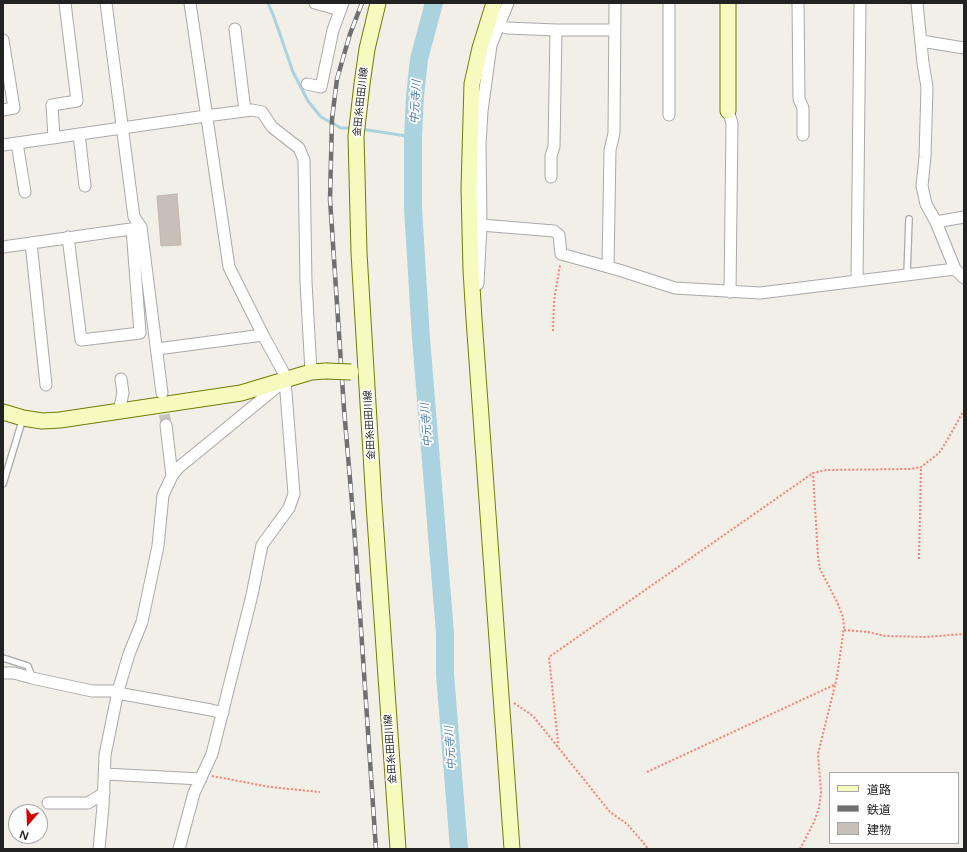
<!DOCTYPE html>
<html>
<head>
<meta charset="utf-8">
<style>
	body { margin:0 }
	#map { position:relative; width:967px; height:852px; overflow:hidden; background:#f2efe9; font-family:"Varela Round","Noto Sans JP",sans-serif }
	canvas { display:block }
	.frame { position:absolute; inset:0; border:4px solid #222; pointer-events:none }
	.legend { position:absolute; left:829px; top:772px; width:130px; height:72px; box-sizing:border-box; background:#fff; border:1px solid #a7a7a7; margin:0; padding:5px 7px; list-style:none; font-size:12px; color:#222 }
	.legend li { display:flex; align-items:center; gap:8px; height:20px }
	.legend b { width:20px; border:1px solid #a7a7a7 }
	.north { position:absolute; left:8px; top:804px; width:40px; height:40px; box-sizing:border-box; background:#fff; border:1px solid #a7a7a7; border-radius:50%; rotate:199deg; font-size:11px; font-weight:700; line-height:16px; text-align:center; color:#222 }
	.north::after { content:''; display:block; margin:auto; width:14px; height:18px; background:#d40000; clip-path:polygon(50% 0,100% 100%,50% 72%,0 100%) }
</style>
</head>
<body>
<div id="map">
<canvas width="967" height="852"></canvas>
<div class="frame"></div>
<ul class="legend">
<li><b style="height:5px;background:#f7fabf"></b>道路</li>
<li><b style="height:5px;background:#707070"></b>鉄道</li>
<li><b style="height:11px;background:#c7bfb8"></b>建物</li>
</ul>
<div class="north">N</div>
</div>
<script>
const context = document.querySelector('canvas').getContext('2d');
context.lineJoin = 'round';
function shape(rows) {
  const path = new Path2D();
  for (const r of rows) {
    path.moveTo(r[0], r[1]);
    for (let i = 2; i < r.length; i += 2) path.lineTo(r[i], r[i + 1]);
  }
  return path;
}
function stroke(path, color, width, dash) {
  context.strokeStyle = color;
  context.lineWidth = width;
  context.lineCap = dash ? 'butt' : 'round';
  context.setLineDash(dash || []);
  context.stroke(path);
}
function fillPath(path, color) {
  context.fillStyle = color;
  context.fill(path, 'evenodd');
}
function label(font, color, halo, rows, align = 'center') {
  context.font = font + ' "Varela Round","Noto Sans JP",sans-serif';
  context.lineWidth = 3.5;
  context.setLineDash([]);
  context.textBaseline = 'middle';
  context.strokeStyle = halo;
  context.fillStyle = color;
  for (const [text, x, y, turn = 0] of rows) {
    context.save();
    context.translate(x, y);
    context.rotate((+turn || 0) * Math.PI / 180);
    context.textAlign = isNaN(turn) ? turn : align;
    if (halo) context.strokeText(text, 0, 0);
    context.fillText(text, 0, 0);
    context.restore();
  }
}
const stream = shape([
	[268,3,274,17,293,72,308,101,321,117,341,128,352,128],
	[361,129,413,137]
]);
const river = shape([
	[434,3,419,59,415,96,413,137,413,208,421,338,445,633,445,674,459,849]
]);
const building = shape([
	[177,194,181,245,161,246,157,196,177,194]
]);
const streetTunnel = shape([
	[162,398,166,425]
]);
const path = shape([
	[553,331,554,300,560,265],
	[919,559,921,467],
	[844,630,868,632,885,636,925,637,964,634],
	[514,703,533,716,610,812,627,824,642,841,648,849],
	[557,747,558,742,549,657,813,473,826,470,910,469,921,467,939,453,946,442,964,410],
	[647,772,836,684],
	[212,776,270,787,320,792],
	[800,849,814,822,819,808,821,792,818,754,837,677,844,627,843,617,837,602,820,569,818,557,813,473]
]);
const lane = shape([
	[907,275,909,219],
	[3,484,23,418],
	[3,658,28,666,32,677]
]);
const street = shape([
	[106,3,134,217,141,227,162,393],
	[315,3,340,10],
	[798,3,799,99,803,108,803,135],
	[917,3,923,63,927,87,925,157,922,186,926,204,936,222,955,269,964,278],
	[499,25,507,28,556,30],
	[235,29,245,111],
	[3,40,14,108,3,110],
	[921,41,964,48],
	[307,84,321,87,333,30,343,3],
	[728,111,732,123,730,292],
	[669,115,669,3],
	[79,134,85,186],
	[54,138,52,105,77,101,65,3],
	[17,143,25,192],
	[3,145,206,116,252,110,262,112,272,127,299,148,304,160,306,282,311,372],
	[551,177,551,156,554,147,556,30,614,30],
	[936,222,964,217],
	[481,225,554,231,559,235,561,254,619,270,675,288,760,293,955,269],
	[68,237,81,340,140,333,132,229],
	[31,243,46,385],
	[3,247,138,228],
	[608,267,610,150,614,133,615,3],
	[857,281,860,3],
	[478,284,481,225,480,145,482,111,491,45,508,3],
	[157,349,263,335],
	[119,411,123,393,121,379],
	[166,425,172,476],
	[3,673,14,673,32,678,92,691,118,691,123,694,211,710,223,713],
	[105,774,201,779],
	[48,803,88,803,104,793],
	[99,849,103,806,105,755,118,691,129,654,142,622,158,546,163,495,172,476,178,468,283,382],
	[179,849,194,793,212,754,252,595,262,545,289,508,294,494,285,380,287,379,263,335,229,267,190,3]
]);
const secondary = shape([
	[378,3,367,49,362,84,356,136,359,253,374,504,398,849],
	[494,3,480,48,472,84,469,189,471,270,474,319,512,849],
	[728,3,728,111],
	[3,412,23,418,42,421,60,420,241,393,311,372,326,371]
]);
const rail = shape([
	[362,3,350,34,337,79,332,119,330,199,344,409,354,526,376,849]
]);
const secondaryBridge = shape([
	[326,371,351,372]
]);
const streetNames = [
	["金田糸田田川線",361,102,-84],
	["金田糸田田川線",370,425,-93],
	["金田糸田田川線",391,749,-94]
];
const waterNames = [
	["中元寺川",416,102,-87],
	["中元寺川",427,425,-94],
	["中元寺川",451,748,-94]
];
stroke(stream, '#aad3df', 3);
stroke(river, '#aad3df', 18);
fillPath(building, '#c7bfb8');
stroke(building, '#c4b6ab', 1);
stroke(streetTunnel, '#c8c6c1', 11, [11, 5.5]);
stroke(lane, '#a9a9a9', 8);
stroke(street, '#a9a9a9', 13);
stroke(secondary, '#707d05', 17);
stroke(path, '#fa8072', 2, [2, 2]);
stroke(lane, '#fff', 5.5);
stroke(street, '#fff', 11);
stroke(secondary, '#f7fabf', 15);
stroke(rail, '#707070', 4.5);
stroke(rail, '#fff', 3, [9]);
stroke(secondaryBridge, '#707d05', 17, []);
stroke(secondaryBridge, '#f7fabf', 15);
label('10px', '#222', '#fff', streetNames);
label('italic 11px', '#4a7aab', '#fff', waterNames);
</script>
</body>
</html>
